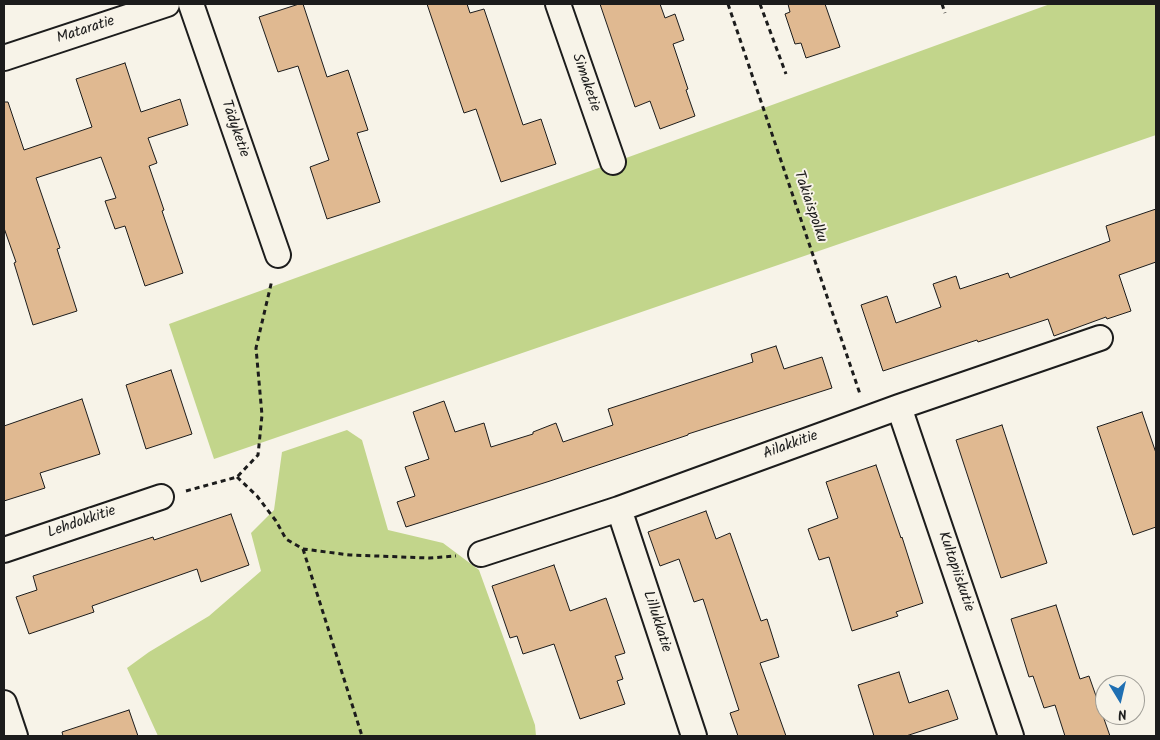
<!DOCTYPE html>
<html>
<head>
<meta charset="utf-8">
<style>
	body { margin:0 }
	#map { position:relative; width:1160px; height:740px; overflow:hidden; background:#f7f3e8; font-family:Kalam,sans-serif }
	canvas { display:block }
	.frame { position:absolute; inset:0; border:5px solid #1c1c1c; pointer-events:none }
	.north { position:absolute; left:1095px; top:675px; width:50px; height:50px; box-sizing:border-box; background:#f7f3e8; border:1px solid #9f9d96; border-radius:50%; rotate:171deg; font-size:14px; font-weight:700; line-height:20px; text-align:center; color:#1c1c1c }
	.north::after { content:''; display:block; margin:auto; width:18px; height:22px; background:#1f6fb2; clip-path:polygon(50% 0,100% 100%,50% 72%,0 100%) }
</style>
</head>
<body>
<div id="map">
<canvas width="1160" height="740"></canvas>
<div class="frame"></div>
<div class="north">N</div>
</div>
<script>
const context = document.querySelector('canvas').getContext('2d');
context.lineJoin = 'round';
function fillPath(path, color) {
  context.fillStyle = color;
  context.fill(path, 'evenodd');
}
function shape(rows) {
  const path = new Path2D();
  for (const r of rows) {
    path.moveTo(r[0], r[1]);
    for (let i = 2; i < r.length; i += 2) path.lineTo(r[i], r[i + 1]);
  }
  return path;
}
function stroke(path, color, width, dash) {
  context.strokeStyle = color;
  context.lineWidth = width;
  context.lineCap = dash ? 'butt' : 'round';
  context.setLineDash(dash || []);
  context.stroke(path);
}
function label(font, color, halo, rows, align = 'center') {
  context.font = font + ' Kalam,sans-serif';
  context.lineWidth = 4;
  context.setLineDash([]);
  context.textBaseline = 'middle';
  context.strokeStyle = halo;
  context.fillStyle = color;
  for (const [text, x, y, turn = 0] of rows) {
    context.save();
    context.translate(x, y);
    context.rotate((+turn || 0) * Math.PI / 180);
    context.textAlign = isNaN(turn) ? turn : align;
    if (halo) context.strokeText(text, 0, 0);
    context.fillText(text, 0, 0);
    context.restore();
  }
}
const green = shape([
	[1050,4,1156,4,1156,135,214,459,169,324],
	[347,430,362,440,388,530,443,543,479,570,535,725,536,736,158,736,127,668,149,652,209,616,261,571,251,533,274,510,282,452]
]);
const building = shape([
	[299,4,303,4,327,77,348,70,368,130,357,133,380,202,327,219,310,167,329,160,298,66,278,72,259,17,299,4],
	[427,4,467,4,470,13,484,9,523,125,541,119,556,164,501,182,476,109,464,113,427,4],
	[600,4,660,4,665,18,675,14,684,40,673,44,688,89,686,90,695,116,660,129,650,101,635,107,600,4],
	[788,4,825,4,840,47,806,58,801,43,795,44,785,14,790,12,788,4],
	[125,63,141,112,180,99,188,125,148,138,157,163,149,166,164,210,162,211,183,273,145,286,125,226,115,229,105,201,116,198,101,157,36,178,60,248,57,249,77,311,33,325,14,263,16,262,4,228,4,102,8,102,24,150,92,127,76,79,125,63],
	[1156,209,1156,262,1119,275,1131,311,1107,319,1106,317,1054,336,1048,319,978,342,977,340,883,371,861,305,887,296,896,323,941,307,933,284,956,276,960,289,1008,273,1010,278,1110,241,1106,226,1156,209],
	[776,346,784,369,822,357,832,388,688,434,688,435,550,481,406,527,397,502,415,496,405,467,429,459,413,412,444,401,455,432,484,423,491,447,533,434,533,432,556,423,563,442,613,425,608,409,753,362,751,354,776,346],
	[171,370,192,434,146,449,126,385,171,370],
	[82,399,100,454,40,473,45,488,4,501,4,426,82,399],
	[1142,412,1156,453,1156,527,1133,535,1097,427,1142,412],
	[1002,425,1047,563,1001,578,956,440,1002,425],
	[876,465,901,538,902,537,923,603,896,612,898,616,852,631,829,557,819,560,808,529,838,518,826,482,876,465],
	[706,511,716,539,730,533,761,621,767,619,779,657,760,663,786,736,738,736,730,713,739,710,703,599,694,602,679,559,660,566,648,532,706,511],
	[231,514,249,565,201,582,197,569,92,606,94,612,29,634,16,597,37,590,33,576,153,537,154,540,231,514],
	[554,565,570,611,606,598,625,653,615,656,623,679,617,681,625,704,580,719,554,644,523,654,517,636,510,638,492,586,554,565],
	[1056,605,1080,679,1089,676,1110,736,1065,736,1055,705,1044,708,1033,676,1029,677,1011,619,1056,605],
	[899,672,909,703,948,690,958,719,906,736,874,736,858,685,899,672],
	[129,710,138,736,63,736,62,732,129,710]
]);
const path = shape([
	[728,4,860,394],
	[760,4,786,74],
	[942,4,945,13],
	[237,477,257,496,276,521,286,539,303,549,350,555,429,558,456,556],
	[186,491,237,477,258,455,262,415,256,348,272,280],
	[303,549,362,736]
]);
const street = shape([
	[191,4,278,255],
	[558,4,613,162],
	[4,58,167,4],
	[899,407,1011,736],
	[619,509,694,736],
	[4,550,161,497],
	[481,554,619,509,899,407,1100,338],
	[4,703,15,736]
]);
const streetNames = [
	["Mataratie",86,31,-18],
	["Simaketie",585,83,71],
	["Tädyketie",234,129,71],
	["Takiaispolku",809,207,71],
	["Ailakkitie",791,446,-20],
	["Lehdokkitie",82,523,-19],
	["Kultapiiskutie",955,572,71],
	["Lillukkatie",656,622,72]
];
fillPath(green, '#c2d58b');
fillPath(building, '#e0b991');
stroke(building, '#1c1c1c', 1);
stroke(street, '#1c1c1c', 28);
stroke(path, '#1c1c1c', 3, [5, 4]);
stroke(street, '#f7f3e8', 24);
label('15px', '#1c1c1c', '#f7f3e8', streetNames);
</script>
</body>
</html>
